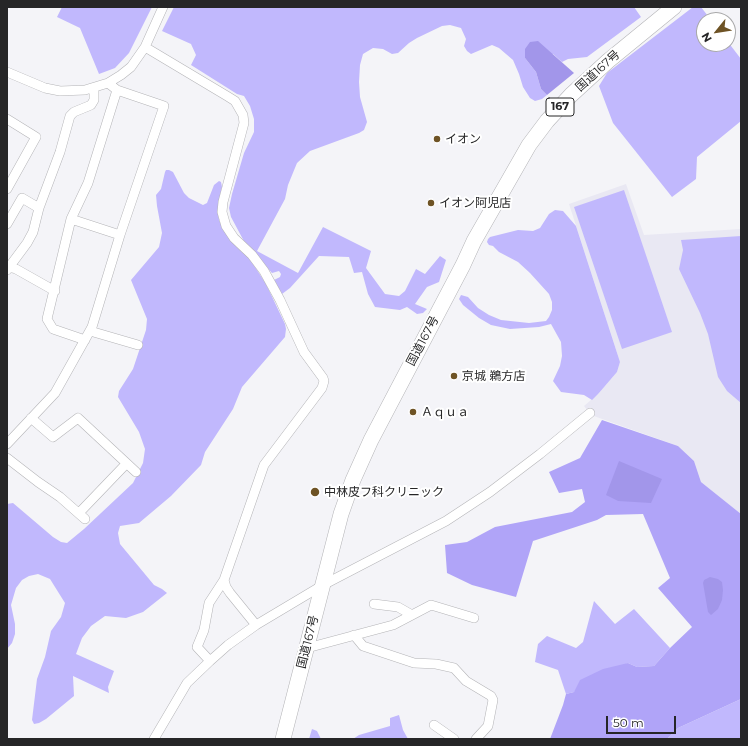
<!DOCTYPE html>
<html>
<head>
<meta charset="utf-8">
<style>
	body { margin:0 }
	#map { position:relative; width:748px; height:746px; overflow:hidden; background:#f4f4f8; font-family:Montserrat,sans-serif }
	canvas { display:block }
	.frame { position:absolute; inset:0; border:8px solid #262627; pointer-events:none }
	.north { position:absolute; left:696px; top:12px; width:40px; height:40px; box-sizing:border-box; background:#fff; border:1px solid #a8a8a9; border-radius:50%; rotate:240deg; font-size:11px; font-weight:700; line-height:16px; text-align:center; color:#262627 }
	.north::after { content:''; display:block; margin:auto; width:14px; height:18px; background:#6e5325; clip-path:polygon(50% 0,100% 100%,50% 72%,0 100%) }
	.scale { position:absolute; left:606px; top:716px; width:70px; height:18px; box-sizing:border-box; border:2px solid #262627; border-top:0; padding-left:5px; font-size:12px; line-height:14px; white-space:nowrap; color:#262627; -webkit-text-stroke:3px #fff; paint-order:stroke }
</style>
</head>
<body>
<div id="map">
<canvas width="748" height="746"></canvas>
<div class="frame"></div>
<div class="north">N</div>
<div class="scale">50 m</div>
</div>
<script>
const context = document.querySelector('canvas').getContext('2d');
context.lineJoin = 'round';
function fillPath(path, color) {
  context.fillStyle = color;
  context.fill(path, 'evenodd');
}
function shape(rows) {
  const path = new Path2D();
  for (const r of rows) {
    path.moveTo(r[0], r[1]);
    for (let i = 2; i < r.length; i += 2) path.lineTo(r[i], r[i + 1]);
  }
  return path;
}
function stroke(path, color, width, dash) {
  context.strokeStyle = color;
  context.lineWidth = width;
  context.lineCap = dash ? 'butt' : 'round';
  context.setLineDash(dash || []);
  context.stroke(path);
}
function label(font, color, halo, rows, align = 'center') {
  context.font = font + ' Montserrat,"Noto Sans JP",sans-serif';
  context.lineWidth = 4;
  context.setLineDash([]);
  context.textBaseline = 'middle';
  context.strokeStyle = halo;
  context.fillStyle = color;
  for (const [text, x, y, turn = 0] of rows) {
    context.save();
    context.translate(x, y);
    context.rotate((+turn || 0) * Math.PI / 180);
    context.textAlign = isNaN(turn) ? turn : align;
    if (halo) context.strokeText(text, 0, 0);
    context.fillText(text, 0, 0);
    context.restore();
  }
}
const built = shape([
	[626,184,644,235,741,229,741,514,701,482,694,461,678,446,591,415,584,406,599,393,617,372,620,362,569,204]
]);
const green = shape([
	[62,7,152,7,129,53,115,68,99,74,80,28,57,17],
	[174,7,634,7,641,17,587,57,568,59,562,62,553,54,525,58,536,72,541,89,547,95,542,99,535,101,530,98,523,87,519,74,513,60,499,48,492,45,471,54,467,51,464,46,466,39,461,28,450,25,442,26,417,38,409,43,398,53,392,54,383,49,373,48,363,54,360,65,359,82,360,97,367,122,364,130,359,133,310,151,297,163,288,185,285,199,257,251,298,273,323,227,371,251,366,268,385,294,399,296,405,291,416,269,425,274,440,256,446,260,439,282,427,287,415,304,427,309,423,313,417,314,407,307,400,310,375,307,368,294,362,272,354,273,349,257,319,256,290,288,282,294,274,280,280,277,281,274,279,271,272,273,246,245,231,217,229,208,232,194,244,153,254,132,254,119,250,106,244,96,237,94,191,65,196,55,191,44,162,31],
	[693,7,701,7,711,20,704,20,704,44,728,44,728,42,741,59,741,121,697,157,696,179,672,197,613,123,599,86,607,73],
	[166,170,169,170,173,172,184,193,189,198,203,205,207,203,214,185,219,181,221,182,222,187,218,207,219,220,222,226,232,242,250,259,266,284,285,324,286,329,285,337,242,387,233,409,205,452,201,465,171,496,139,523,120,526,118,533,120,544,154,585,162,589,167,593,143,612,126,618,105,616,91,626,82,638,76,654,114,671,108,687,109,693,73,676,74,696,46,719,39,723,34,724,32,720,37,679,45,657,51,631,61,617,65,603,50,579,38,574,29,576,22,580,16,588,11,605,15,624,15,634,12,643,7,649,7,504,13,503,53,537,61,542,67,543,84,529,133,483,143,463,145,449,139,432,118,397,119,391,133,369,146,330,147,319,131,280,159,247,162,233,157,206,156,195,161,189,165,172],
	[624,190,672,332,622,349,574,207],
	[555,210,563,211,576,226,620,362,617,372,599,393,592,400,584,395,561,392,553,381,560,366,562,356,561,342,551,324,539,327,510,329,491,325,479,318,463,305,459,299,461,295,468,297,478,308,489,315,501,320,529,323,546,321,549,317,552,310,552,302,549,294,530,273,518,262,499,252,493,246,489,245,487,242,488,239,490,237,518,230,533,231,540,228,549,214],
	[741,236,741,403,727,391,718,377,708,334,700,313,679,269,683,250,681,240],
	[594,601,615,624,634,609,670,648,654,666,637,667,628,663,574,692,566,694,558,670,535,662,538,644,547,636,576,648,583,642],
	[741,699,741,739,667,739,678,728],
	[399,715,403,730,408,739,353,739,359,735,390,726,390,718],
	[312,729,317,731,321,739,309,739]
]);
const forest = shape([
	[602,420,678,446,694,461,701,482,741,514,741,699,678,728,667,739,550,739,563,705,566,694,574,692,580,680,603,669,628,663,637,667,654,666,670,648,692,627,658,588,670,578,643,514,606,515,597,520,533,541,516,597,472,585,447,573,445,545,467,542,495,527,572,512,585,502,582,489,559,493,549,472,580,458]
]);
const water = shape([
	[538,41,574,73,547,95,541,89,536,72,525,58,525,49,530,42],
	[619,461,662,479,651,503,618,501,606,495],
	[710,577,718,579,722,582,723,590,722,600,718,609,711,615,708,612,703,583,704,580]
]);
const minor = shape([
	[145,47,227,96,235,101,243,115,244,123,223,202,222,212,226,226,234,238,252,255,264,271,280,300,304,352,323,378,324,381,322,388,264,465,224,580,226,587,230,593,256,625],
	[7,72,45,88,60,91,85,90,108,83,121,75,131,67,145,47,163,7],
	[7,119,36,137,7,189],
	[71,219,120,235],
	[7,224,22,198,39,208],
	[8,267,16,269,55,291],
	[7,270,27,243,33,232,39,208,60,152,70,116,74,112,91,105,94,100,94,88],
	[90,331,138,345],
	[85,340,53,329,47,319,71,219,88,183,117,90],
	[31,418,53,437,78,418,136,472],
	[7,444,55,393,92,327,120,235,164,106,117,90,108,83],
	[7,458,38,482,60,497,85,519],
	[79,513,126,464],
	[374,604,398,607,412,615],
	[354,635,363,646,414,663,436,664,454,668,466,681,491,696,493,700,488,726,476,739],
	[307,648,393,625,431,605,474,618],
	[210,661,197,647,204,630,209,603,224,580],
	[434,725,454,739],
	[154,739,187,683,210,661,228,645,256,625,323,585,446,521,490,492,540,454,590,413]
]);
const trunk = shape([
	[283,739,341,514,353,480,371,440,463,265,474,241,529,145,547,121,571,95,608,61,674,7]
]);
const markers = [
	[437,139,4,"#6e5325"],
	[431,203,4,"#6e5325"],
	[454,376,4,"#6e5325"],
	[413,412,4,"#6e5325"],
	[315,492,5,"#6e5325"]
];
const shields = [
	[560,107,28]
];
const shieldNames = [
	["167",560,107]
];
const streetNames = [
	["国道167号",598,71,-42],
	["国道167号",423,341,-62],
	["国道167号",308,642,-76]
];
const poiNames = [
	["イオン",445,139],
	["イオン阿児店",439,203],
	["京城 鵜方店",462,376],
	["Ａｑｕａ",421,412],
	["中林皮フ科クリニック",324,492]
];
fillPath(built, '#e9e8f3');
fillPath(green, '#c1b8fd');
fillPath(forest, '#b0a4f8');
fillPath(water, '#a296ea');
stroke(minor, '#b4b4b7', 10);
stroke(trunk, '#b4b4b7', 16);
stroke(minor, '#fff', 9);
stroke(trunk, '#fff', 15);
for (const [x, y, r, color] of markers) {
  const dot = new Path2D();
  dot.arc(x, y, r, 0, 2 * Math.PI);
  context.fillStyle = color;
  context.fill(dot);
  stroke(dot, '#fff', 1.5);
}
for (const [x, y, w] of shields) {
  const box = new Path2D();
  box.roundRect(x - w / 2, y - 9, w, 18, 3);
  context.fillStyle = '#fff';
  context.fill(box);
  stroke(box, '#262627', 1);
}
label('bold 11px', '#262627', null, shieldNames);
label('12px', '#262627', '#fff', streetNames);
label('12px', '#262627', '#fff', poiNames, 'left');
</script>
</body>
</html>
